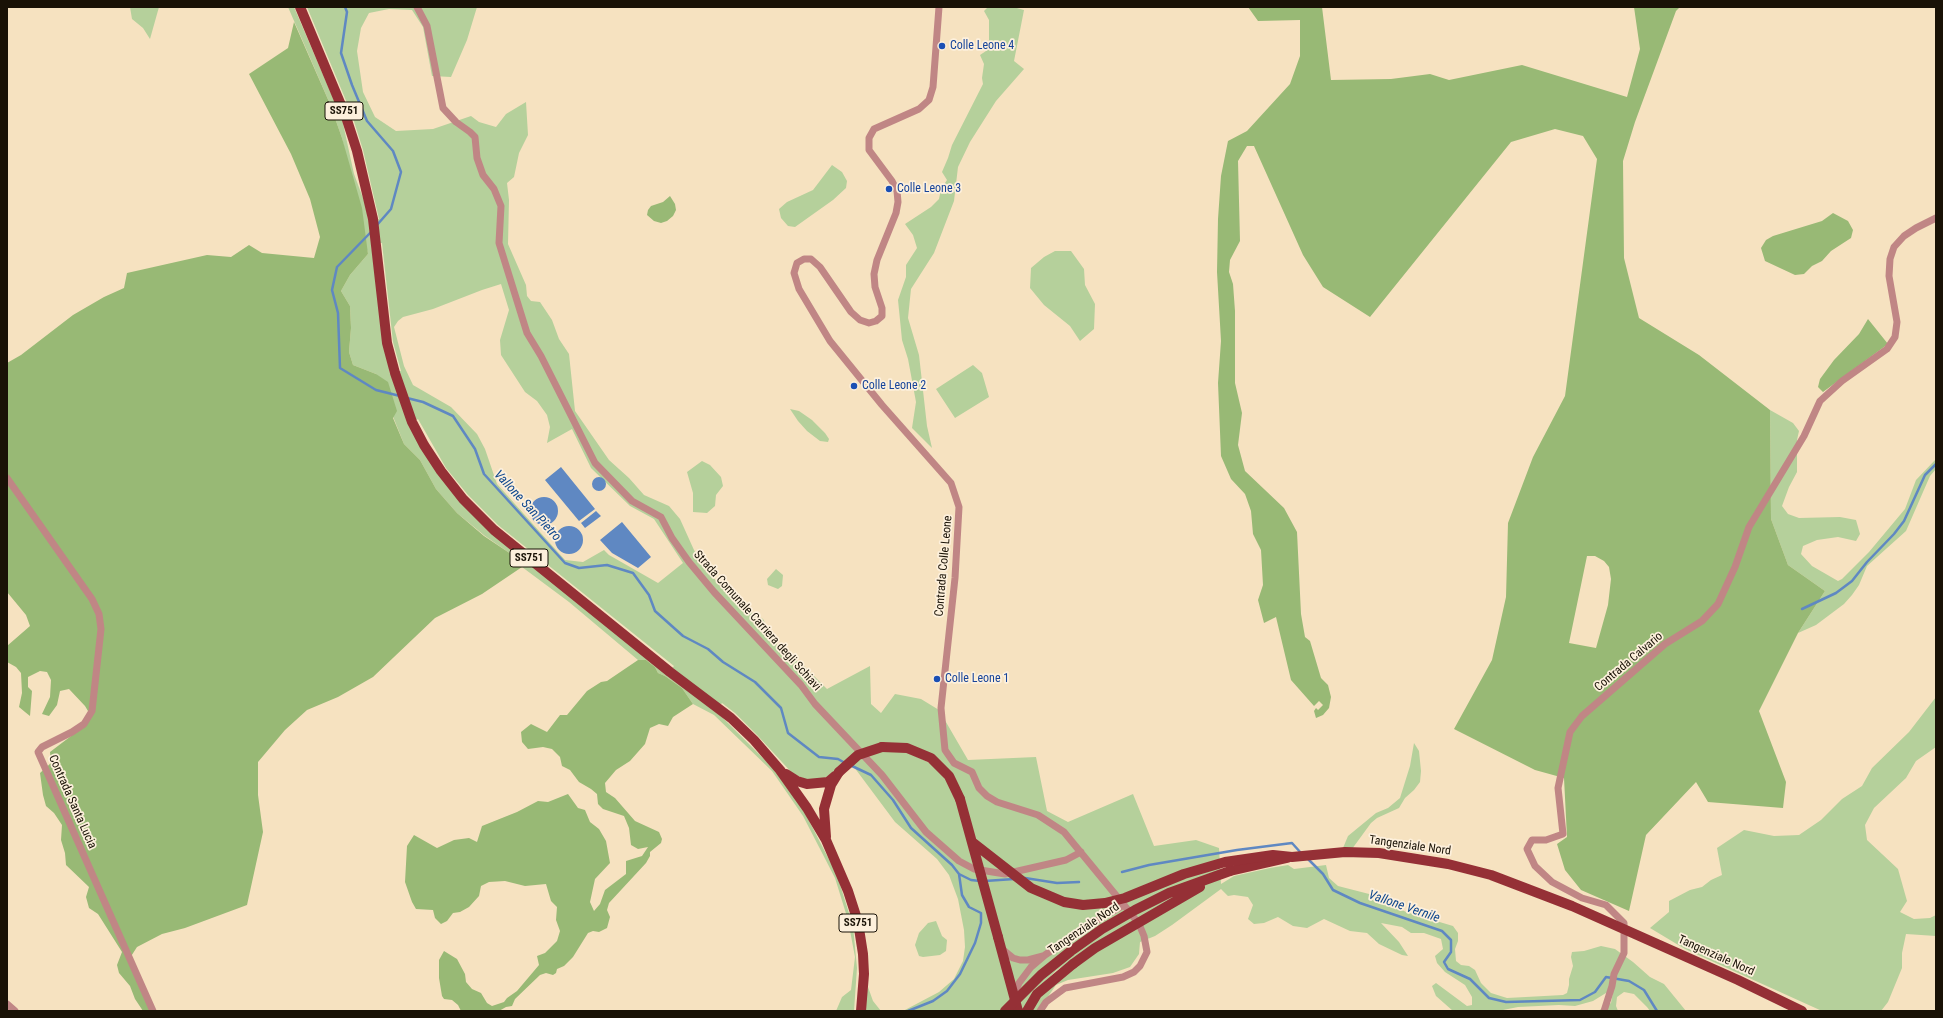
<!DOCTYPE html>
<html>
<head>
<meta charset="utf-8">
<style>
	body { margin:0 }
	#map { position:relative; width:1943px; height:1018px; overflow:hidden; background:#f6e2c0; font-family:"Roboto Condensed",sans-serif }
	canvas { display:block }
	.frame { position:absolute; inset:0; border:8px solid #191206; pointer-events:none }
</style>
</head>
<body>
<div id="map">
<canvas width="1943" height="1018"></canvas>
<div class="frame"></div>
</div>
<script>
const context = document.querySelector('canvas').getContext('2d');
context.lineJoin = 'round';
function fillPath(path, color) {
  context.fillStyle = color;
  context.fill(path, 'evenodd');
}
function shape(rows) {
  const path = new Path2D();
  for (const r of rows) {
    if (r.length === 3) {
      path.moveTo(r[0] + r[2], r[1]);
      path.arc(r[0], r[1], r[2], 0, 2 * Math.PI);
      continue;
    }
    path.moveTo(r[0], r[1]);
    for (let i = 2; i < r.length; i += 2) path.lineTo(r[i], r[i + 1]);
  }
  return path;
}
function stroke(path, color, width, dash) {
  context.strokeStyle = color;
  context.lineWidth = width;
  context.lineCap = dash ? 'butt' : 'round';
  context.setLineDash(dash || []);
  context.stroke(path);
}
function label(font, color, halo, rows, align = 'center') {
  context.font = font + ' "Roboto Condensed",sans-serif';
  context.lineWidth = 3.5;
  context.setLineDash([]);
  context.textBaseline = 'middle';
  context.strokeStyle = halo;
  context.fillStyle = color;
  for (const [text, x, y, turn = 0] of rows) {
    context.save();
    context.translate(x, y);
    context.rotate((+turn || 0) * Math.PI / 180);
    context.textAlign = isNaN(turn) ? turn : align;
    if (halo) context.strokeText(text, 0, 0);
    context.fillText(text, 0, 0);
    context.restore();
  }
}
const green = shape([
	[130,7,159,7,150,39,143,28,132,19],
	[288,7,294,7,342,119,354,174,366,206,368,220,379,219,363,150,352,115,307,7,477,7,467,40,451,77,432,76,423,27,412,10,389,9,369,13,361,28,357,51,363,92,375,117,396,131,433,129,471,116,479,122,496,127,506,114,526,102,528,135,519,153,514,177,507,183,509,200,508,244,526,285,527,296,531,301,540,302,552,320,559,339,569,354,575,411,609,460,629,478,644,495,669,506,680,519,694,550,712,576,736,603,763,619,778,646,803,665,827,689,870,666,871,704,881,713,895,694,921,699,939,710,968,760,1036,757,1047,811,1068,822,1133,794,1154,846,1196,840,1219,848,1221,884,1234,876,1270,868,1288,865,1294,869,1326,865,1329,878,1338,886,1373,895,1406,912,1453,926,1458,933,1458,941,1455,949,1456,961,1461,965,1469,966,1475,970,1481,983,1491,993,1507,998,1563,995,1567,993,1569,985,1569,979,1573,966,1571,957,1572,952,1584,951,1601,946,1615,949,1633,962,1650,977,1664,984,1686,1011,1650,1011,1647,1007,1634,994,1624,992,1617,997,1616,1006,1618,1011,1598,1011,1611,1003,1613,992,1606,993,1593,1001,1575,1006,1559,1005,1518,1007,1498,1011,1453,1011,1436,996,1432,986,1436,983,1467,1006,1472,1005,1472,997,1465,985,1445,972,1437,963,1435,956,1443,949,1441,939,1424,933,1411,933,1402,927,1381,923,1399,942,1408,956,1402,955,1379,944,1367,933,1350,931,1324,919,1307,928,1293,926,1278,917,1264,923,1254,924,1248,919,1253,905,1248,897,1234,895,1228,896,1221,889,1172,925,1155,936,1140,942,1139,954,1130,967,1113,973,1068,980,1056,985,1045,1001,1043,1011,1031,1011,1040,997,1071,961,1057,970,1034,992,1022,1011,903,1011,939,992,954,979,963,961,965,947,964,930,958,899,949,875,937,859,895,822,848,759,829,776,818,780,808,780,793,774,758,736,735,713,722,703,716,711,777,772,805,813,837,875,853,926,857,968,854,1011,836,1011,842,997,851,990,855,957,848,920,835,878,803,816,772,771,714,715,693,704,682,688,665,676,658,673,655,667,646,660,638,660,569,602,522,567,511,554,485,536,457,513,436,489,420,460,404,444,376,374,353,365,349,352,351,328,350,306,341,291,350,275,368,254,342,138,330,104],
	[382,243,393,342,401,371,390,374,371,244],
	[501,284,509,310,500,340,501,355,525,392,537,401,547,415,550,427,547,443,572,429,591,468,630,506,654,519,683,563,658,583,609,555,604,550,583,562,565,560,497,484,485,449,477,434,451,407,413,385,404,366,394,327,398,321,403,317,433,309,482,290],
	[418,419,446,468,468,495,498,525,674,666,668,674,460,502,409,424],
	[881,744,921,749,963,798,938,769,928,762,906,752,883,752],
	[988,7,1013,7,1024,10,1014,61,1024,69,996,101,970,142,958,167,954,201,934,253,911,289,908,318,919,355,927,426,932,448,912,428,916,402,908,359,902,340,898,300,906,277,906,265,917,248,913,235,905,224,931,207,939,199,941,189,947,180,942,172,948,158,952,145,983,84,982,78,984,64,980,55,989,49,989,20,984,11],
	[832,165,842,172,847,181,846,188,833,200,795,227,788,226,781,218,779,209,787,202,813,190],
	[1055,251,1071,251,1084,269,1085,285,1095,304,1094,329,1080,341,1070,326,1044,305,1030,288,1031,268,1044,257],
	[973,365,982,373,989,397,955,418,936,389],
	[790,409,799,411,812,420,825,433,829,439,828,442,820,441,807,431,798,421],
	[1770,410,1793,423,1799,431,1797,440,1797,472,1789,487,1782,506,1788,514,1799,518,1840,517,1856,520,1860,534,1856,541,1838,537,1817,540,1803,546,1801,554,1812,566,1838,581,1842,579,1869,552,1905,509,1916,480,1936,459,1936,469,1930,476,1906,531,1867,566,1859,585,1852,595,1844,604,1816,625,1798,633,1825,591,1788,565,1771,519],
	[702,461,710,465,721,477,723,486,716,495,715,506,707,513,693,512,693,493,687,472],
	[776,569,783,575,782,586,778,589,768,585,767,579],
	[1936,697,1936,747,1916,761,1906,778,1874,808,1865,825,1867,840,1898,869,1907,901,1900,912,1914,919,1930,918,1936,915,1936,936,1906,934,1902,953,1902,968,1888,1002,1881,1011,1822,1011,1685,949,1650,928,1669,912,1669,901,1690,890,1702,887,1711,880,1722,875,1717,848,1744,830,1774,836,1799,835,1821,820,1842,799,1862,786,1872,768,1909,732],
	[1414,743,1419,751,1421,771,1420,782,1414,790,1405,798,1399,808,1377,818,1371,823,1352,849,1343,848,1348,836,1376,813,1388,808,1400,798,1410,766],
	[936,921,942,936,947,940,946,951,940,955,923,957,919,956,915,945,919,933,928,923],
	[868,987,873,1001,881,1011,864,1011,865,999]
]);
const forest = shape([
	[1248,7,1322,7,1331,80,1391,79,1430,74,1449,80,1522,65,1627,97,1640,49,1634,7,1680,7,1676,11,1635,122,1623,161,1624,258,1639,318,1699,355,1770,410,1771,519,1788,565,1825,591,1798,633,1759,711,1786,782,1783,808,1708,802,1696,782,1646,835,1629,911,1581,890,1565,870,1557,844,1567,837,1564,778,1535,770,1454,729,1492,660,1506,597,1508,523,1533,457,1565,396,1597,159,1583,136,1555,129,1511,142,1370,317,1323,287,1303,255,1254,146,1247,146,1238,161,1240,241,1230,260,1229,272,1233,284,1235,311,1235,383,1242,413,1238,445,1245,471,1284,508,1297,532,1301,614,1305,637,1310,641,1321,678,1328,685,1331,697,1329,708,1323,715,1316,718,1314,711,1316,708,1318,710,1323,705,1319,701,1314,706,1291,680,1276,617,1264,623,1258,600,1263,585,1261,550,1253,534,1251,511,1245,494,1231,479,1221,456,1218,383,1221,341,1217,272,1218,219,1221,176,1228,141,1247,131,1290,84,1300,56,1300,20,1258,21],
	[1587,556,1595,556,1604,561,1609,567,1611,579,1608,605,1596,648,1569,643],
	[294,22,330,104,342,138,362,208,368,254,350,275,341,291,350,306,351,328,349,352,353,365,376,374,388,382,397,411,393,418,404,444,420,460,436,489,457,513,484,536,511,554,522,567,482,594,435,618,373,677,338,697,307,710,285,730,258,762,258,795,263,832,247,905,185,928,162,934,137,947,128,961,150,1011,143,1011,135,999,130,986,119,973,117,965,122,952,98,914,89,908,86,897,89,887,66,865,65,853,61,840,62,825,54,813,46,806,43,795,40,773,51,763,50,752,75,733,91,716,85,706,69,689,60,691,57,705,49,716,42,714,50,697,51,680,47,672,40,671,28,677,28,687,32,691,30,716,25,712,19,707,22,693,21,673,16,667,7,662,7,646,30,626,26,615,7,592,7,363,21,355,73,315,104,297,124,288,127,273,207,255,231,257,249,245,262,253,314,258,320,237,310,199,291,154,249,74,288,48],
	[670,196,675,204,676,210,673,216,667,221,661,223,654,221,647,215,648,210,651,206,663,202],
	[1833,213,1848,221,1853,230,1851,238,1831,251,1822,261,1812,266,1804,274,1795,275,1765,261,1761,248,1766,240,1773,236,1822,221],
	[1868,319,1888,344,1823,392,1818,387,1820,379,1834,360,1859,334],
	[638,660,646,660,655,667,658,673,665,676,682,688,693,704,673,717,668,726,659,724,650,728,645,744,630,761,616,770,605,783,606,792,615,798,635,821,659,832,662,839,661,843,650,852,650,856,646,863,609,903,607,910,610,917,607,928,599,932,593,931,588,933,573,957,564,966,557,969,556,973,553,975,546,973,540,975,515,999,512,1006,506,1007,499,1011,461,1011,458,1005,452,1000,444,999,442,996,439,978,439,960,444,951,457,959,465,974,466,982,472,989,481,993,487,1003,492,1006,504,1002,507,998,517,991,539,965,537,956,545,953,557,941,560,931,556,920,557,907,551,901,546,884,525,886,505,881,489,882,481,886,479,896,469,907,460,912,453,913,447,921,441,924,435,918,433,910,416,909,412,902,405,882,407,846,414,835,437,848,454,840,469,838,477,842,482,826,517,812,538,801,548,802,568,794,578,808,585,810,590,822,599,829,606,841,610,863,595,879,590,902,594,911,600,904,605,890,626,874,626,861,642,856,648,847,638,849,631,845,629,828,624,816,603,809,598,804,597,794,591,789,579,782,570,770,562,766,560,757,552,749,543,747,528,749,522,742,521,732,531,724,547,732,560,715,567,715,587,691,601,682,607,681]
]);
const water = shape([
	[561,467,595,509,579,521,545,480],
	[599,484,7],
	[544,511,14],
	[596,511,601,516,585,528,581,523],
	[622,522,651,557,638,568,612,553,600,540],
	[569,540,14]
]);
const stream = shape([
	[345,7,347,12,341,53,352,85,367,121,393,151,401,172,391,209,377,225],
	[371,232,337,267,332,290,338,313,340,368,376,390,400,396],
	[407,398,423,402,453,416,475,449,484,474,565,563,579,568,607,565,633,573,649,595,655,611,683,636,708,649,723,662,755,682,781,708,788,733,819,757,838,759,845,763],
	[1802,609,1836,593,1852,581,1867,562,1894,534,1904,521,1925,475,1936,464],
	[852,766,871,775,893,800,911,828,952,865,959,874,971,880,980,881],
	[1308,859,1323,874,1333,890,1360,903,1442,931,1451,940,1451,952,1444,962,1448,969,1470,979,1489,998,1506,1002,1580,1000,1595,992,1606,977,1629,981,1644,990,1657,1011],
	[1122,872,1149,865,1237,850,1292,843,1301,853],
	[1025,878,1057,883,1079,882],
	[985,881,1014,879],
	[908,1011,933,1001,947,991,960,974,975,943,981,923,981,913,969,907,962,895,959,874]
]);
const minor = shape([
	[417,7,427,26,443,108,456,122,470,132,475,137,477,158,483,175,494,189,501,206,499,243,527,333,541,356,595,463,632,501,661,517,672,538,689,562,714,592,801,685,815,704,882,775,926,832,959,861,974,869,1005,874,1066,860,1081,852],
	[939,7,933,87,929,100,919,109,874,129,869,138,869,150,892,181,897,191,898,202,896,213,877,260,874,274,875,287,882,308,882,316,876,321,869,323,860,320,851,312,820,267,811,259,804,259,797,263,794,273,799,289,830,341,882,405,951,483,959,507,955,578,941,708,945,750,954,763,972,772,979,788,987,796,997,802,1038,815,1064,832,1124,905,1139,924,1144,936,1147,952,1140,966,1134,972,1123,977,1065,988,1046,1002,1040,1011],
	[7,478,92,599,99,614,101,629,92,711,84,724,72,732,42,747,38,752,153,1011],
	[1002,949,1013,958,1020,960,1028,960,1043,956],
	[1014,995,1019,983,1031,967,1045,955,1087,926,1124,905],
	[7,1004,15,1011],
	[1604,1011,1612,986,1614,974,1624,953,1624,923,1606,905,1582,898,1552,882,1535,866,1527,849,1532,840,1546,840,1563,834,1558,788,1570,732,1582,716,1665,644,1702,621,1718,604,1735,567,1749,527,1804,436,1820,401,1842,381,1887,349,1895,337,1897,322,1889,276,1890,259,1894,247,1904,236,1916,228,1936,218]
]);
const primary = shape([
	[300,7,346,117,357,151,373,219,387,343,395,373,412,422,424,445,441,471,463,499,494,530,670,672,731,718,754,740,780,770,807,808,826,840,848,891,858,922,863,954,864,974,861,1011],
	[882,747,907,748,931,758,949,776,960,799],
	[786,774,797,781,807,784,828,782,835,776],
	[826,837,824,809,831,785,839,772],
	[1230,871,1287,858],
	[998,937,1018,1011],
	[1027,1011,1037,994,1073,964]
]);
const primaryBridge = shape([
	[839,772,858,755,882,747],
	[960,799,998,937],
	[972,842,1031,888,1064,902,1083,905,1105,903,1125,898,1184,874,1225,862,1273,855,1292,857,1345,852,1379,853,1448,864,1491,875,1572,906,1738,980,1802,1011],
	[1073,964,1095,948,1200,887],
	[1005,1011,1041,975,1071,951,1102,929,1135,910,1169,893,1230,871]
]);
const markers = [
	[942,46,4,"#1a4fb4"],
	[889,189,4,"#1a4fb4"],
	[854,386,4,"#1a4fb4"],
	[937,679,4,"#1a4fb4"]
];
const shields = [
	[344,111,38],
	[529,558,38],
	[858,923,38]
];
const shieldNames = [
	["SS751",344,111],
	["SS751",529,558],
	["SS751",858,923]
];
const transitNames = [
	["Colle Leone 4",950,46],
	["Colle Leone 3",897,189],
	["Colle Leone 2",862,386],
	["Colle Leone 1",945,679]
];
const streetNames = [
	["Contrada Colle Leone",944,566,-85],
	["Strada Comunale Carriera degli Schiavi",757,621,48],
	["Contrada Calvario",1629,662,-40],
	["Contrada Santa Lucia",72,802,66],
	["Tangenziale Nord",1410,846,8],
	["Tangenziale Nord",1084,929,-34],
	["Tangenziale Nord",1716,956,24]
];
const waterNames = [
	["Vallone San Pietro",527,506,47],
	["Vallone Vernile",1404,907,19]
];
fillPath(green, '#b5d09b');
fillPath(forest, '#98b975');
fillPath(water, '#5f88c2');
stroke(stream, '#5f88c2', 2.5);
stroke(minor, '#c08685', 7);
stroke(primary, '#953036', 10);
stroke(primaryBridge, '#953036', 10);
for (const [x, y, r, color] of markers) {
  const dot = new Path2D();
  dot.arc(x, y, r, 0, 2 * Math.PI);
  context.fillStyle = color;
  context.fill(dot);
  stroke(dot, '#fdf0dc', 1.5);
}
for (const [x, y, w] of shields) {
  const box = new Path2D();
  box.roundRect(x - w / 2, y - 9, w, 18, 3);
  context.fillStyle = '#fdf0dc';
  context.fill(box);
  stroke(box, '#191206', 1);
}
label('bold 11px', '#191206', null, shieldNames);
label('12px', '#164399', '#fdf0dc', transitNames, 'left');
label('12px', '#191206', '#fdf0dc', streetNames);
label('italic 13px', '#10488e', '#fdf0dc', waterNames);
</script>
</body>
</html>
